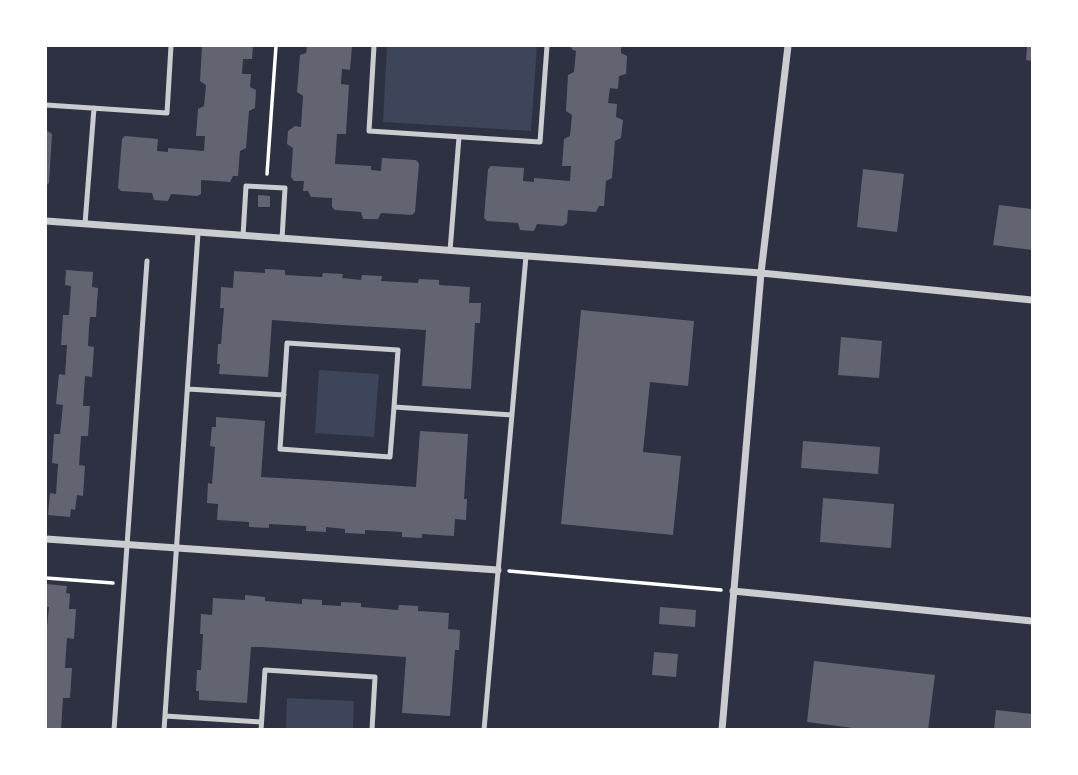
<!DOCTYPE html>
<style>
body{margin:0}
#map{position:relative;width:1078px;height:775px;overflow:hidden;background:#2d3142;font-family:"PT Sans",sans-serif}
canvas{display:block}
.frame{position:absolute;inset:0;border:47px solid #fff;pointer-events:none}
</style>
<div id="map">
<canvas width="1078" height="775"></canvas>
<div class="frame"></div>
</div>
<script>
const ctx = document.querySelector('canvas').getContext('2d');
ctx.lineJoin = 'round';
function paint(path, color) { ctx.fillStyle = color; ctx.fill(path, 'evenodd'); }
function strokePath(path, color, width, dash) { ctx.strokeStyle = color; ctx.lineWidth = width; ctx.lineCap = dash ? 'butt' : 'round'; ctx.setLineDash(dash || []); ctx.stroke(path); }
paint(new Path2D(`
 M387,46H537L531,131L383,122Z
 M319,370L379,374L374,437L315,433Z
 M287,698L354,701L353,729H286Z`), '#3c4559');
paint(new Path2D(`
 M202,46H253L252,59H243L242,74H251L250,87L256,90L255,108L249,111L246,148L240,151L238,176H233L230,182L201,180V194L197,196L171,194L168,201L154,200L152,193L121,191L118,188L122,139L125,136L158,139L157,151L168,152V148L204,151L205,136H196L198,109L204,106L206,85L200,81Z
 M307,46H352L350,70L342,69L341,84L349,85L346,134H337L335,164L371,166V170L381,171L382,158L416,160L419,164L415,212L412,215L381,213L378,219H363L361,212L335,210L332,207V198L311,197L308,191H303L304,181H294L291,177L293,148L287,144L288,131L295,126L301,127L303,96L297,92L300,55L306,53Z
 M570,46H621V53L627,56L626,74L619,76L618,89L610,88L608,103L617,104L616,117L623,120L621,138L615,141L612,178L606,181L604,206H599L596,212L568,210L567,223L563,226L537,224L534,231L520,230L518,223L487,221L484,218L488,169L491,166L524,168L523,181L534,182V178L570,181L571,166H562L564,139L570,136L572,115L566,111L568,75L574,72L576,51L573,50Z
 M1027,46H1032V61L1026,60Z
 M46,130L52,134L49,183L46,186Z
 M863,169L904,174L897,232L857,227Z
 M258,195L270,196V207H258Z
 M999,205L1032,209V250L993,245Z
 M265,269L285,270V275L322,277L323,273L343,274L342,278L361,280L362,275L382,276L381,281L418,283L419,279L439,280V285L470,287L469,303H481L480,323H475L471,389L422,386L426,330L326,324L272,320L268,377L219,374L220,364H217L218,344H221L224,308H220L221,287L233,288L234,271L265,273Z
 M66,270L93,272L92,287L98,288L96,317H90L89,327L88,346L94,347L92,377L85,376L83,406H90L88,436H81L79,465L85,466L83,496L77,495L75,510L71,509L70,517L48,515L50,493L56,494L58,464L52,463L54,434H60L63,405L56,404L59,374L65,375L67,345H61L63,315H69L71,286L65,285Z
 M581,310L694,321L688,386L650,382L643,452L681,456L673,535L561,524Z
 M841,337L882,341L879,378L838,375Z
 M216,417L265,421L261,477L314,480L416,487L420,431L468,434L464,499H467L466,520L455,519L454,536L422,534V538L402,537V532L365,530V534L345,533V529L326,527V532L306,531V526L269,524V528L249,527V522L217,520L218,504L207,503L208,483L212,484L215,447L210,446L212,427H216Z
 M803,441L880,447L878,474L801,468Z
 M823,498L894,504L891,548L820,542Z
 M46,584L67,586L66,593L70,594L69,609H76L74,639L67,638L65,668H72L70,698H63L61,730H46V637L49,607H46Z
 M245,595L265,597V601L302,604V599L322,600V605L341,606V602L361,603V607L398,610L399,605L418,606V611L449,613L448,629L460,630L459,650H455L450,716L402,713L406,657L262,647H251L247,703L199,700V691H196L197,670H201L203,634H200L201,614L212,615L213,598L245,600Z
 M660,607L696,610L695,627L659,624Z
 M654,652L678,654L676,677L652,675Z
 M814,661L935,675L928,730H868L807,722Z
 M996,710L1032,714V730H994Z`), '#626471');
strokePath(new Path2D(`
 M267,174L276,46
 M509,571L721,590
 M46,578L113,583`), '#fff', 3.5);
strokePath(new Path2D(`
 M374,46L369,131L540,142L547,46
 M46,105L167,113L171,46
 M85,224L94,108
 M243,236L246,186L285,188L282,239
 M450,251L459,137
 M188,389L284,395
 M394,407L390,457L280,449L287,343L398,350L394,407L512,415
 M165,716L261,722
 M114,730L147,261
 M164,730L198,233
 M261,730L265,670L375,677L372,730
 M484,730L526,256`), '#caccd0', 5);
strokePath(new Path2D(`
 M46,221L761,273L1032,300
 M46,539L498,570
 M733,591L1032,621
 M722,730L761,273L788,46`), '#caccd0', 7);
</script>
